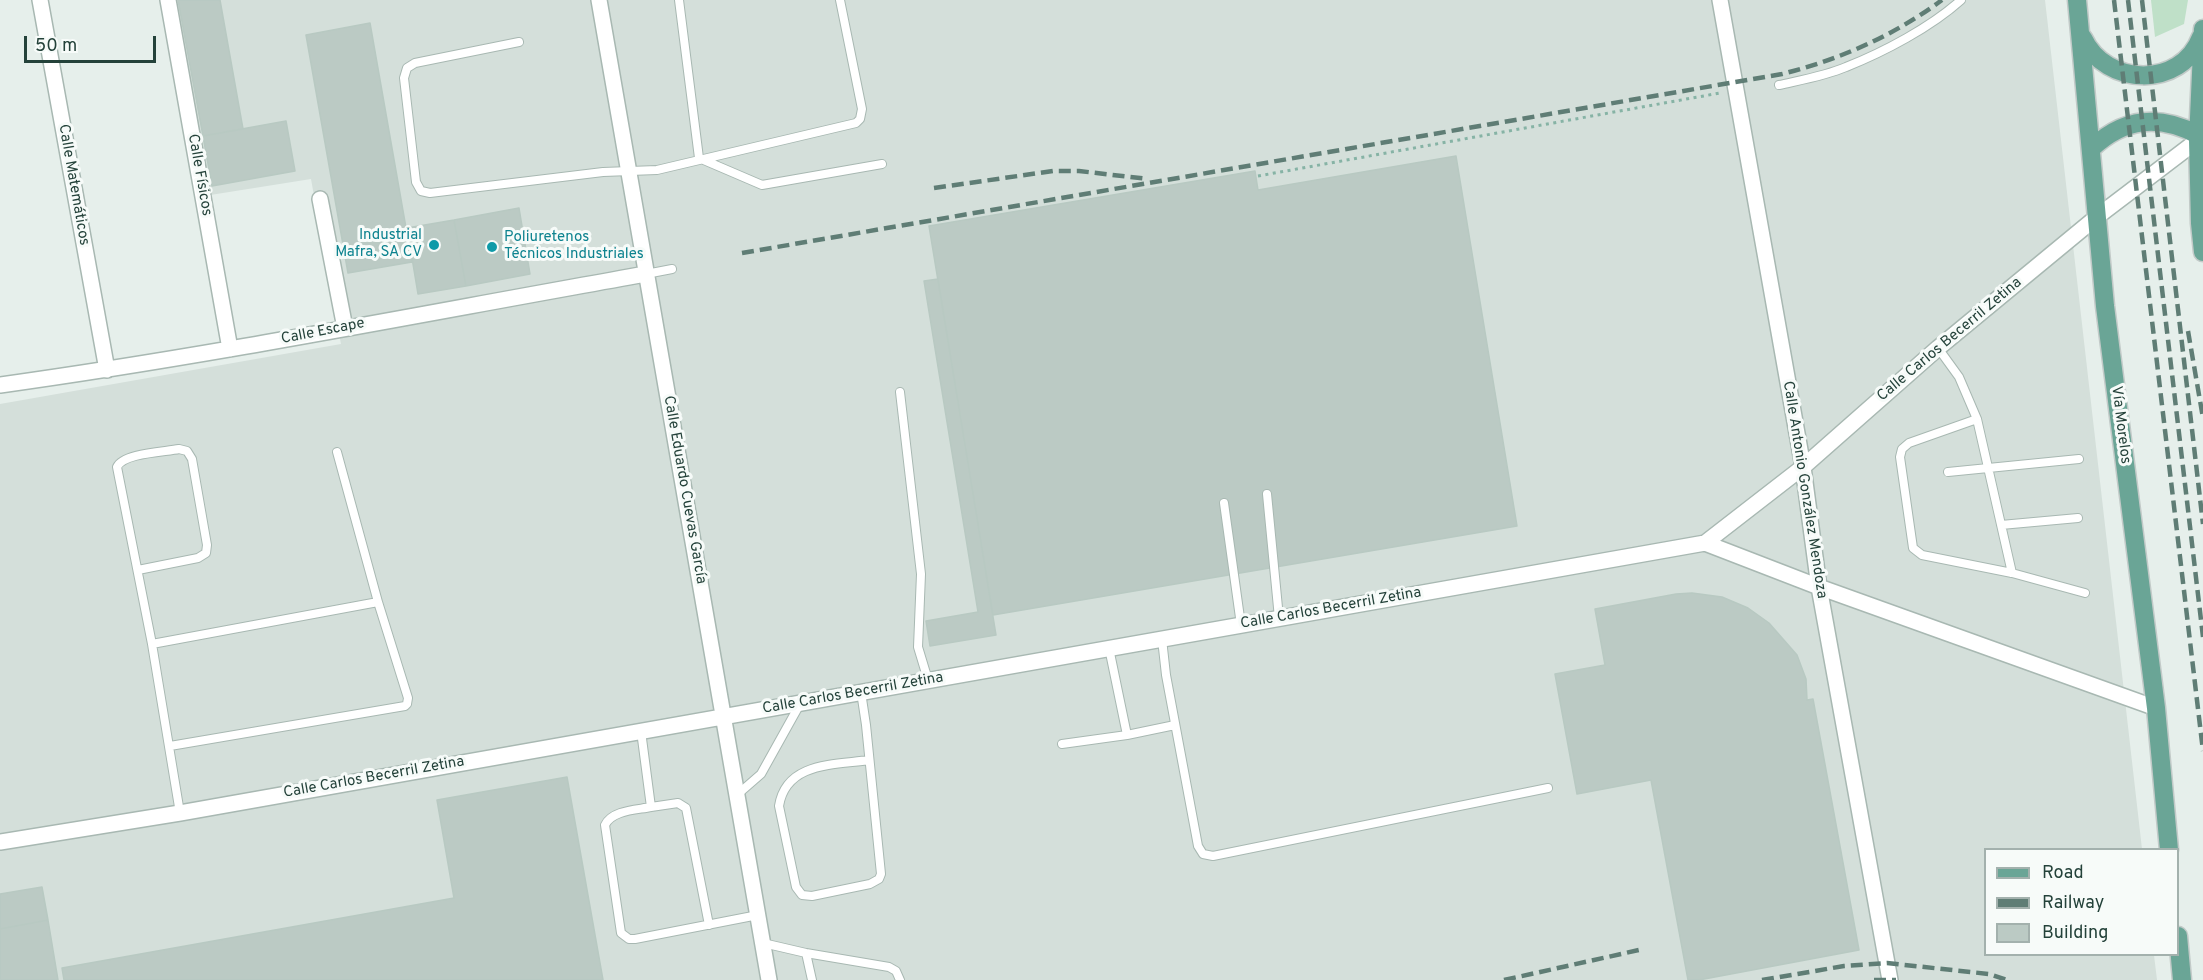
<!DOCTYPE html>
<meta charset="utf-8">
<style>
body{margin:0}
#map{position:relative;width:2203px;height:980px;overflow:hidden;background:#e6efeb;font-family:Overpass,sans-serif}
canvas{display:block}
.legend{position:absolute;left:1984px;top:848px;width:195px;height:108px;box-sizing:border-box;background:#f7fbf9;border:2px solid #a3b1ad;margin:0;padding:8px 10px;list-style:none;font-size:18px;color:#24423a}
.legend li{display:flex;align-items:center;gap:12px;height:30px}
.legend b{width:30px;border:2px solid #a3b1ad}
.scale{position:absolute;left:24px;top:36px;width:132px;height:27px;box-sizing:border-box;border:3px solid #24423a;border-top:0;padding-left:8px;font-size:18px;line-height:21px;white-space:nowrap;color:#24423a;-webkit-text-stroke:4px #f7fbf9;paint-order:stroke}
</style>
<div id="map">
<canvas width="2203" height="980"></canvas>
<ul class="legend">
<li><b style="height:8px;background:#6aa596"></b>Road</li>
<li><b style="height:8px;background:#5f7d75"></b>Railway</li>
<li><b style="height:16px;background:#bbcac4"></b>Building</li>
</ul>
<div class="scale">50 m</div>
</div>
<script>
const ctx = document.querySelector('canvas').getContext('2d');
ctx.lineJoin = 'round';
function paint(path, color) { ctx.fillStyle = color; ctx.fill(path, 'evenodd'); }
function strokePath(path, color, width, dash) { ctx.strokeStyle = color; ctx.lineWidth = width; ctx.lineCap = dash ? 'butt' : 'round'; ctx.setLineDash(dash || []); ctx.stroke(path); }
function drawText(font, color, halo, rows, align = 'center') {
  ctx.font = font + ' Overpass,sans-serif'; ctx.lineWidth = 6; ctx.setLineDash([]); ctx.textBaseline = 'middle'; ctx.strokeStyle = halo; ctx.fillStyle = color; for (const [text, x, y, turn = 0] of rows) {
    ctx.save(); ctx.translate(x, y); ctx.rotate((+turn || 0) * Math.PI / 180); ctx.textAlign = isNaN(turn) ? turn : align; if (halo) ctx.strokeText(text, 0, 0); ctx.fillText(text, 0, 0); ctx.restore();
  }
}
paint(new Path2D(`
 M174,0H2045L2142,849L1986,850V954L2154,955L2157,980H0V404L341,344L311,179L204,196Z`), '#d4dfda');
paint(new Path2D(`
 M2151,0H2188L2184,24L2155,37Z`), '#bfe0c8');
const building = new Path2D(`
 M178,0H220L243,129L203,136Z
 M370,23L412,262L348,273L306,35Z
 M286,121L295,171L212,186L203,136Z
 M1456,156L1517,526L993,615L929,226L1255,171L1258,190Z
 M519,208L530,274L466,286L454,220Z
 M454,220L466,286L418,294L407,228Z
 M938,279L996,635L930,646L926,621L978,612L924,281Z
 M1692,593L1722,597L1748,608L1769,623L1797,655L1806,679L1807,700L1813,699L1859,950L1699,980H1688L1651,780L1577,794L1555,674L1605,665L1595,609L1676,594Z
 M567,777L603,980H64L62,968L454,898L437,800Z
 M42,887L48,920L0,929V894Z
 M48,920L58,980H0V929Z`);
paint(building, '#bbcac4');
strokePath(building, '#b8c9c2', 1.5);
const lane = new Path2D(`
 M679,0L699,158L762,185L882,164
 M519,42L415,63L407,68L404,78L416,182L421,191L430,193L603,172L657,170L856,123L860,119L862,109L840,0
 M1779,85C1801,80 1825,76 1846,67C1884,52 1931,27 1961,0
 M646,274L672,269
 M1938,348L1959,377L1977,419L2012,573
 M900,392L921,574L918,647L928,680
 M1977,419L1909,443L1902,449L1900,457L1913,548L1922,555L2012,573L2085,593
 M337,452L378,602
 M1948,472L2079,459
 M1267,494L1279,618
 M1224,503L1241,625
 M2001,525L2078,518
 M138,570L198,558L206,553L207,545L192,459L187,451L179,449C164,452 123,453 117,467L152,644
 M1162,639L1166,675L1198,846L1203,854L1213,856L1548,788
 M1109,648L1127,735
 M861,692L866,725L881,874L879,879L870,884L812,896L802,895L796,887L779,806C786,762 834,765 869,760
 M641,731L651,807C637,810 612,810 605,825L621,933L629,939H635L758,915
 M1062,744L1127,735L1175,725
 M170,746L405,706L407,704L408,698L378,602L152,644L180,813
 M738,794L761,774L800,704
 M651,807L678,803L686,808L709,925
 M763,943L806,953L889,967L896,971L900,980
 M806,953L812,980`);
const street = new Path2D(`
 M40,0L107,370
 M168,0L230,349
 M599,0L769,980
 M1720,0L1803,467L1819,587L1890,980
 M320,199L345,328
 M0,385C216,355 431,312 646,274
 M1705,543L1819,587L2156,708
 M0,842L180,813L1705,543L1803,467L1938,348L2098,216L2198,140`);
const primary = new Path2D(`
 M2077,0L2105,306L2156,708L2169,850
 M2203,29L2198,140L2200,223L2203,252
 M2083,38C2106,87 2181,89 2201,37
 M2092,148C2124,118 2159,114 2198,135
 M2178,936L2182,980`);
strokePath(lane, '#a8b8b2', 10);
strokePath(street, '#a8b8b2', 18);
strokePath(primary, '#c2cac8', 21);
strokePath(new Path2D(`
 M1258,176L1720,93`), '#86b3a5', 3, [3, 4.5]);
strokePath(lane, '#fff', 8);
strokePath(street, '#fff', 15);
strokePath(primary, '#6aa596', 18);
strokePath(new Path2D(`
 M2114,0L2203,751
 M2128,0L2203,637
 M2142,0L2203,524
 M934,188L1053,171H1079L1148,179
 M742,253L1782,74C1841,59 1893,36 1942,0
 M2188,331L2203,418
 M1504,980L1639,950
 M1762,980L1844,966L1887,963L1989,974L2007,980
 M1874,980H1896`), '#5f7d75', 4.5, [12, 6]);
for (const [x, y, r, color] of [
 [434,245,6,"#0f9aa8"],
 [492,247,6,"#0f9aa8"]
]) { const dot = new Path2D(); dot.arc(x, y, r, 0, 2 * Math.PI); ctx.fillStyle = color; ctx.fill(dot); strokePath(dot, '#f7fbf9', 2); }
drawText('15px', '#24423a', '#f7fbf9', [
 ["Calle Físicos",199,175,80],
 ["Calle Matemáticos",73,185,80],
 ["Calle Escape",323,332,-11],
 ["Calle Carlos Becerril Zetina",1950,340,-40],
 ["Vía Morelos",2120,425,83],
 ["Calle Eduardo Cuevas García",684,490,80],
 ["Calle Antonio González Mendoza",1804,490,81],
 ["Calle Carlos Becerril Zetina",1331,609,-10],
 ["Calle Carlos Becerril Zetina",853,694,-10],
 ["Calle Carlos Becerril Zetina",374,778,-10]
]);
drawText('15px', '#0d838f', '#f7fbf9', [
 ["Industrial",422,236],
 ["Mafra, SA CV",422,253],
 ["Poliuretenos",504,238,"left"],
 ["Técnicos Industriales",504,255,"left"]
], 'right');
</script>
